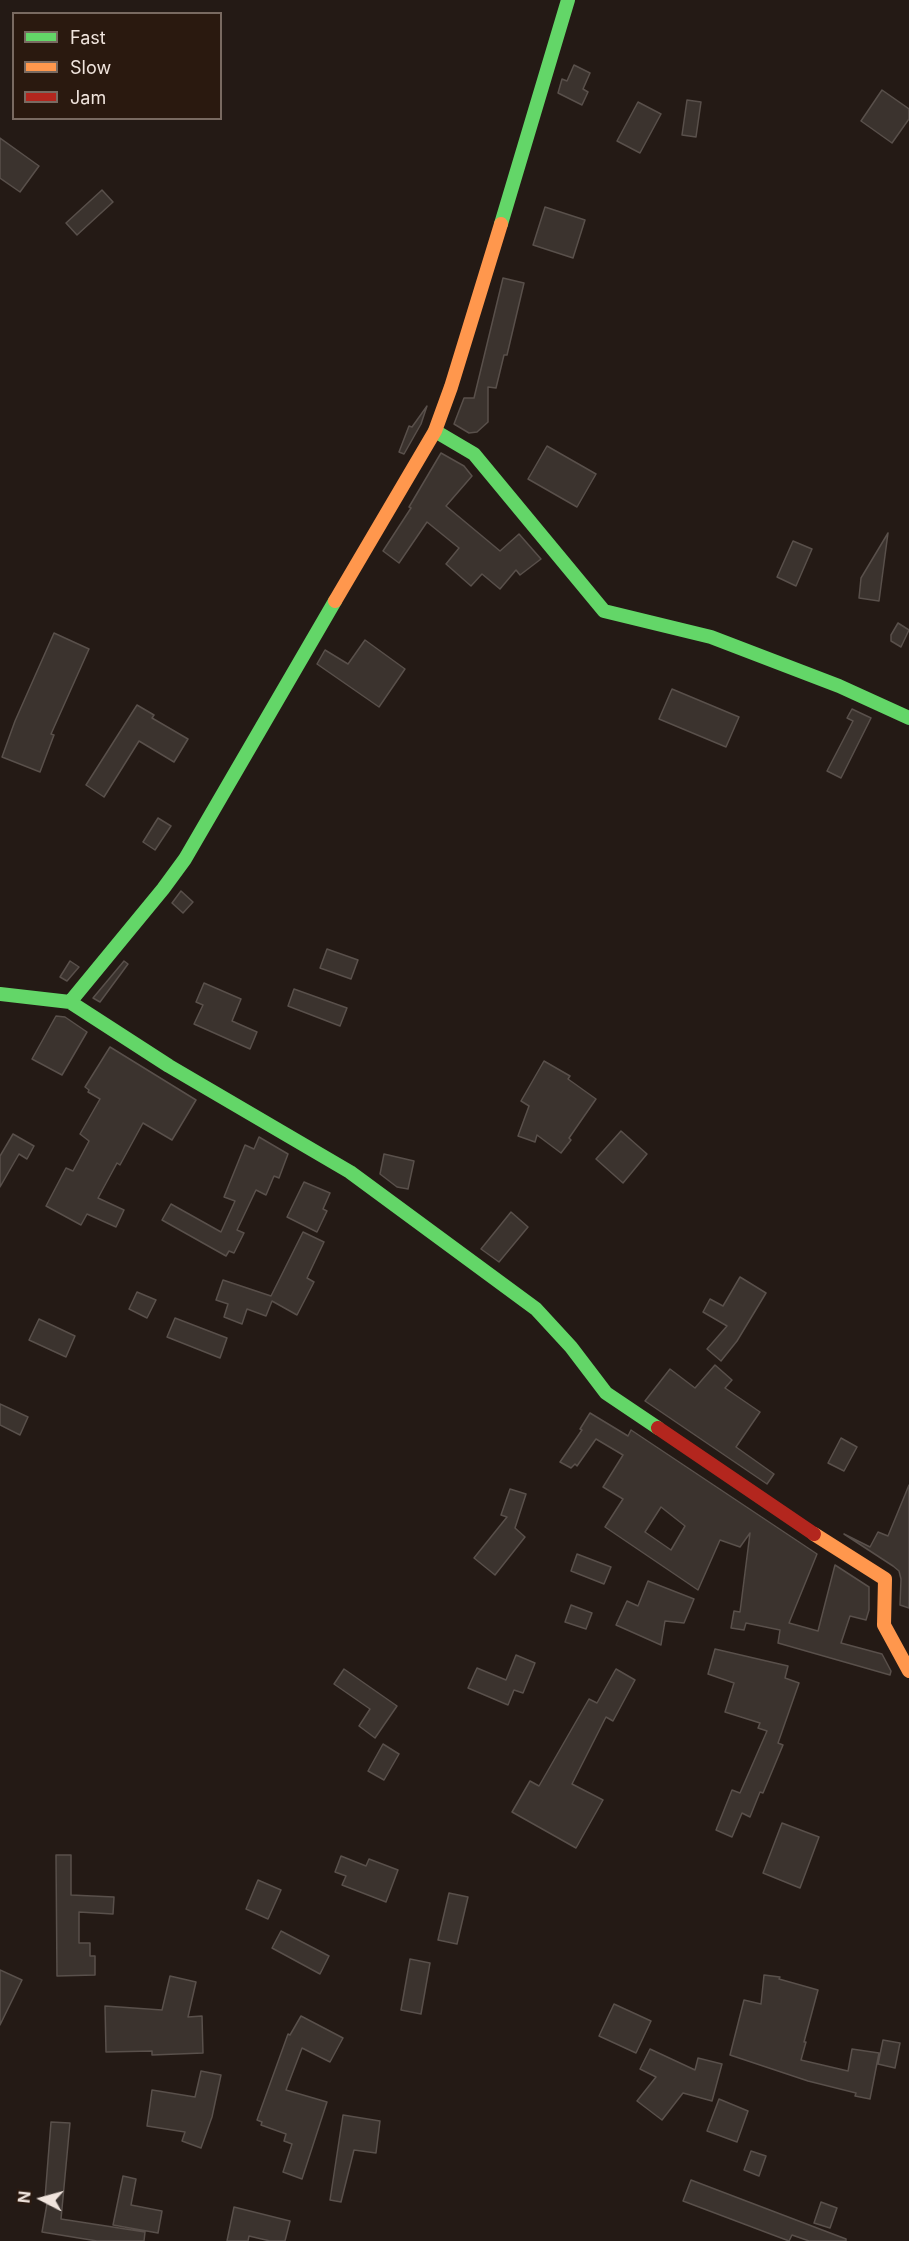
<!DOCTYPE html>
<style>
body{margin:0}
#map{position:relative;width:909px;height:2241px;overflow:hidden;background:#241a15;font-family:Inter,sans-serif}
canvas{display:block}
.legend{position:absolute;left:12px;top:12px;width:210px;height:108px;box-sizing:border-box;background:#2a190f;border:2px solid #796a61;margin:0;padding:8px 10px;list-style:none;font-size:18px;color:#f0e4dd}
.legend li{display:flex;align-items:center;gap:12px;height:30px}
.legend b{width:30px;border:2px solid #796a61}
.north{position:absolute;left:12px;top:2169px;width:60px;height:60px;-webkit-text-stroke:4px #2a190f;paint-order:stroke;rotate:276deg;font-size:16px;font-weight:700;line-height:24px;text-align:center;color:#f0e4dd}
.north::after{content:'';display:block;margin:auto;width:21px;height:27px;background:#f0e4dd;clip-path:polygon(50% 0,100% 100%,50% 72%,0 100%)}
</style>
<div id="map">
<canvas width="909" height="2241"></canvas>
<ul class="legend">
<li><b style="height:8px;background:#63d668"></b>Fast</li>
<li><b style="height:8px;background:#ff974d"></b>Slow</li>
<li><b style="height:8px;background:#b3261e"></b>Jam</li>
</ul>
<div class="north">N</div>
</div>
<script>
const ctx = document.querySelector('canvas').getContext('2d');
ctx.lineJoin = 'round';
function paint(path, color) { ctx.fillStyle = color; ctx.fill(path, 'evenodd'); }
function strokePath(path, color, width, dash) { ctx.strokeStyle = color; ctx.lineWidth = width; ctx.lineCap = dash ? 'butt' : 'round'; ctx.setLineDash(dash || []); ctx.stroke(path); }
const building = new Path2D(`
 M574,65L590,73L583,89L588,92L582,105L558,93L562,79L567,81Z
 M882,90L909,109V119L892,143L861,121Z
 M687,100L701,102L696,137L682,135Z
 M638,102L661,114L640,153L617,141Z
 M0,138L39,166L20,192L0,178Z
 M102,190L113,202L77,235L66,223Z
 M545,207L585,220L573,258L533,245Z
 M503,278L524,283L507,355H504L496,388L488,387V422L477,432L469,433L454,424L464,398H474Z
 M427,406L421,424L404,454L399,452L409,426L412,427Z
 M547,446L596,474L577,507L528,479Z
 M441,453L464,466L472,476L446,506L500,551L519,534L541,559L520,575L516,570L500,589L482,574L471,586L446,564L459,548L427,522L399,563L383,551L411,508L409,507Z
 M888,533L879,601L859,598L861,578Z
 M793,541L812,549L796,586L777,577Z
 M898,623L909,630L901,647L891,641V635Z
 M54,633L89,649L51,734L54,735L40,772L2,757L15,721Z
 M365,640L405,669L379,707L317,664L325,650L348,664Z
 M672,689L739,717L726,747L659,719Z
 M137,705L154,715L152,718L188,739L174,762L139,741L104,797L86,785Z
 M852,709L871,718L841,778L827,771L853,721L847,718Z
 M158,818L171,826L155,850L143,842Z
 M181,891L193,902L183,913L172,903Z
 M327,949L358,960L351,979L320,968Z
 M70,961L79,967L67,981L60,977Z
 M124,961L128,964L100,1002L93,998Z
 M204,983L241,999L232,1021L257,1032L250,1049L194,1024L203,1005L196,1002Z
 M294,989L347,1008L340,1026L288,1006Z
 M56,1016L65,1017L87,1032L62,1075L32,1059Z
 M110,1047L196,1100L172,1140L143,1123L120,1165L117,1163L98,1198L124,1210L116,1227L87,1214L81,1225L46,1206L66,1168L73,1171L89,1141L80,1134L100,1099L88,1092L89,1090L85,1087Z
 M544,1061L570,1076L568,1079L596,1099L569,1138L571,1140L561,1153L537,1135L535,1142L518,1136L529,1106L521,1101Z
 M621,1131L647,1154L623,1183L596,1159Z
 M13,1134L34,1146L27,1159L19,1154L0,1187V1156Z
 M259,1137L288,1154L279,1178L274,1176L266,1195L256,1190L237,1230L244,1233L234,1253L229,1251L226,1256L162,1220L171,1204L221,1232L235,1201L224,1197L245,1145L254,1149Z
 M384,1154L414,1161L408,1189L397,1187L380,1174Z
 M304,1182L330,1193L323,1209L327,1211L317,1232L287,1217Z
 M511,1212L528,1227L499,1262L481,1249Z
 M303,1232L324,1242L307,1278L314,1282L297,1315L272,1301L266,1316L247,1309L242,1324L224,1317L228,1304L216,1300L223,1280L271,1296Z
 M740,1277L766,1293L737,1341L721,1361L707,1349L727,1326L703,1312L710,1299L723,1306Z
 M137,1292L156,1300L147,1318L129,1309Z
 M175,1318L227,1338L220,1358L167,1337Z
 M39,1319L75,1336L66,1357L29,1340Z
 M715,1365L732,1380L725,1388L760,1412L736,1447L774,1474L767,1484L645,1401L670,1369L695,1388Z
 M0,1404L28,1417L20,1435L0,1425Z
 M590,1413L628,1436L631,1430L817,1554L789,1623L818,1631L835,1565L869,1587V1610L866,1620L850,1616L841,1643L882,1654L891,1671L890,1675L778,1643L780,1630L746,1623L744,1630L731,1628L734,1611L740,1612L750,1533L740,1547L720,1540L698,1590L605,1527L623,1499L603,1487L623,1455L596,1439L577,1466L575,1464L571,1468L560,1462L582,1430L580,1429ZM661,1507L685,1526L671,1550L645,1532Z
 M841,1438L857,1447L844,1471L828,1463Z
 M909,1485V1608L900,1605L901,1579L899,1571L893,1566L844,1534L870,1547L878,1532L888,1536Z
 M510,1489L526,1494L515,1528L525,1537L495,1575L474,1558L507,1517L501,1515Z
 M577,1554L611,1567L604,1584L571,1571Z
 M648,1581L694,1599L684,1623L665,1621L661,1645L616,1625L627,1601L638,1606Z
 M571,1605L592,1613L586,1629L565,1622Z
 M715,1649L788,1666L785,1678L799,1683L778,1743L783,1745L763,1793L760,1792L750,1817L742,1813L732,1837L716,1830L732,1790L740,1793L767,1731L758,1728L760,1723L725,1712L734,1683L708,1674Z
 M516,1655L535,1663L523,1693L514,1690L508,1705L468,1688L477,1668L506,1680Z
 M344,1669L397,1706L375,1738L359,1726L370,1709L334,1684Z
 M616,1669L635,1680L613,1721L606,1717L572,1784L603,1800L576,1848L512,1812L530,1781L539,1786L589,1699L597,1703Z
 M383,1744L399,1754L384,1780L368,1771Z
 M782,1823L819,1837L800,1888L763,1873Z
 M56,1855H71V1895L114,1897L113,1914L79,1912V1943H90V1956H95V1975L57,1976Z
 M341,1856L366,1866L369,1859L398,1870L386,1902L342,1885L346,1876L335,1872Z
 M258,1880L281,1890L268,1919L246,1909Z
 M449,1893L468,1897L457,1944L438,1940Z
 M281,1931L329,1956L320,1974L272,1948Z
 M410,1959L430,1963L421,2014L401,2010Z
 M0,1970L22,1980L0,2025Z
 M764,1975L780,1977L779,1979L818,1990L804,2042H806L801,2060L848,2071L852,2049L879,2053L870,2099L855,2096L856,2093L808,2081L730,2055L744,2000L761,2004Z
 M170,1976L196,1982L188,2017L202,2016L203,2053L152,2055V2051L106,2052L105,2006L162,2010Z
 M614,2004L651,2021L636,2053L599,2036Z
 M301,2016L343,2038L330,2062L302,2048L286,2090L327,2102L302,2179L283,2172L292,2144L284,2141L286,2134L261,2125L262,2122L257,2120L288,2034L290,2035Z
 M883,2040L900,2043L895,2068L878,2064Z
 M650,2049L695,2070L698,2058L722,2064L712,2101L683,2093L662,2120L637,2101L656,2077L640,2069Z
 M201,2071L221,2075L212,2117L201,2148L182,2141L185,2132L147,2126L152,2090L195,2097Z
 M719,2099L748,2111L737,2142L707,2131Z
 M343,2115L380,2121L376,2153L354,2150L341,2202L330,2200Z
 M51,2122L70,2123L61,2219L145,2232L144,2241H97L42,2232L48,2198H45Z
 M751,2151L766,2156L759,2176L744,2170Z
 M123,2176L136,2179L131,2205L162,2211L158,2233L113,2225Z
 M691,2180L846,2239V2241H809L792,2235L789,2241L683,2201Z
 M821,2202L837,2208L830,2228L814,2223Z
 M234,2207L290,2221L285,2241H270L249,2236L248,2241H227Z`);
paint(building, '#3b332e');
strokePath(building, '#59504b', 1.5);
strokePath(new Path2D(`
 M501,224L568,0
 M435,431L474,454L604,611L711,637L839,686L909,718
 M0,994L70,1002L169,1066L350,1172L536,1309L571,1347L606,1393L658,1428
 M70,1002L163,889L185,859L335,601`), '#63d668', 14);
strokePath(new Path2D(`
 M335,601L435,431L451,387L501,224
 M814,1534L885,1579L884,1625L909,1671`), '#ff974d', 14);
strokePath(new Path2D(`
 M658,1428L814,1534`), '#b3261e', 14);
</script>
